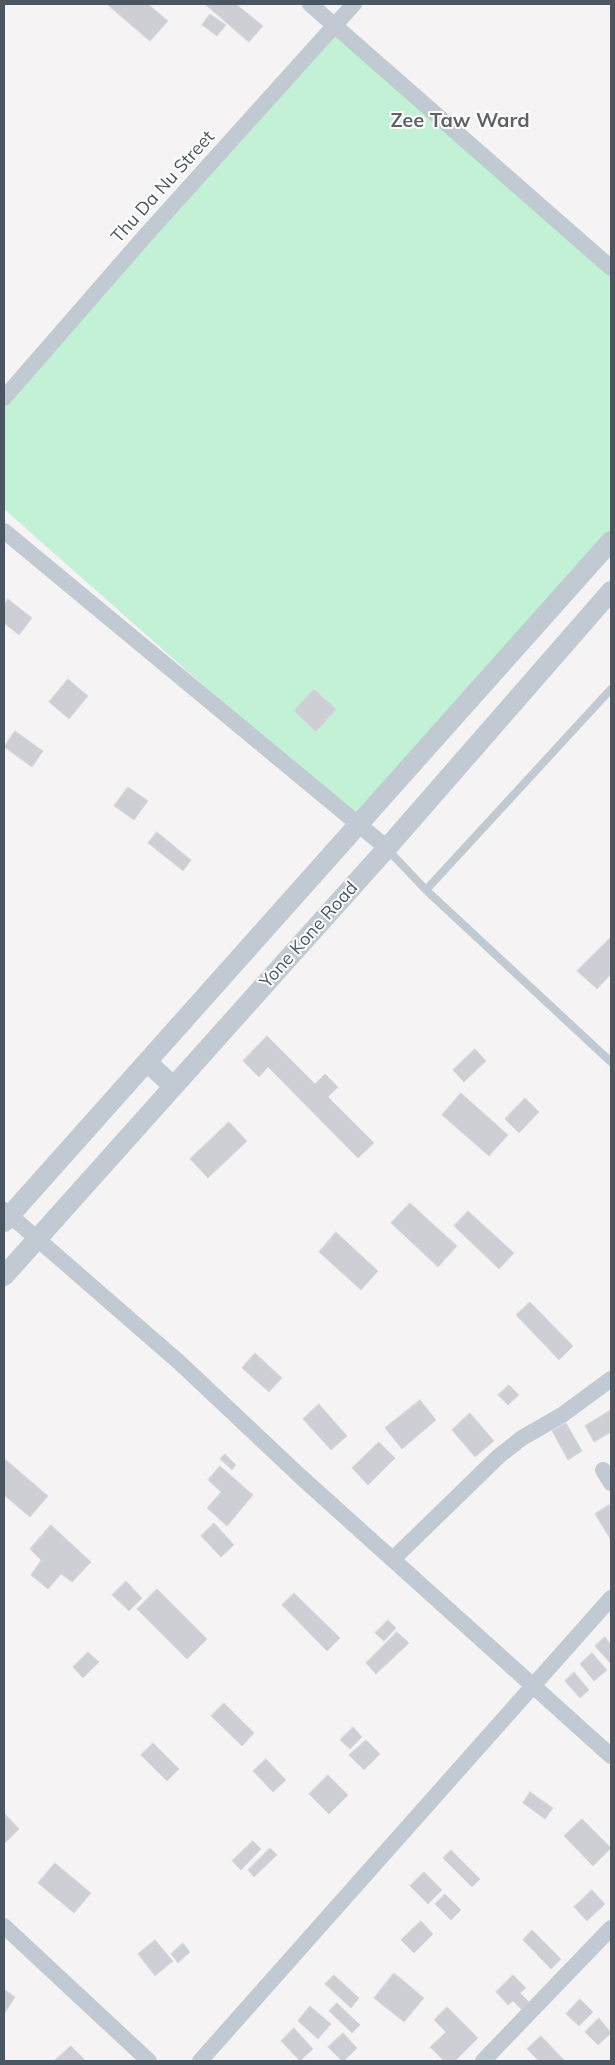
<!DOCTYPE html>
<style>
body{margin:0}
#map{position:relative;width:615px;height:2065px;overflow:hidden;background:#f5f3f3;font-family:Mulish,sans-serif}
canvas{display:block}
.frame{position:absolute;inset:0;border:5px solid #4a5661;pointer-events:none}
</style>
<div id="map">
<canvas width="615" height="2065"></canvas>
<div class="frame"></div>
</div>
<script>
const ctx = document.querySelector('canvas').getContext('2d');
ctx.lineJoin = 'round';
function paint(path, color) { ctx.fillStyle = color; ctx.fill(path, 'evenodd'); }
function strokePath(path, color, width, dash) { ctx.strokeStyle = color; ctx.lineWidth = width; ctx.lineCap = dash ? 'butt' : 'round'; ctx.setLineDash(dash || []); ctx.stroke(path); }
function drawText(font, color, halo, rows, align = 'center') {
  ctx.font = font + ' Mulish,sans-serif'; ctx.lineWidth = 4; ctx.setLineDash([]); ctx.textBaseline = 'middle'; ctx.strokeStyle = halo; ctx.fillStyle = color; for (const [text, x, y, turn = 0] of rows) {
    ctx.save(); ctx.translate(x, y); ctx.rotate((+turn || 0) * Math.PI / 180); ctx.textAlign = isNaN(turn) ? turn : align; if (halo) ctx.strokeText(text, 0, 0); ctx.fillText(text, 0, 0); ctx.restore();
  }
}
paint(new Path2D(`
 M333,26L611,268V541L360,824L4,509V394Z`), '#c3f1d5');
const building = new Path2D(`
 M107,4H148L168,21L150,41Z
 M205,4H236L263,26L249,42Z
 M210,14L226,25L217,36L202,25Z
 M8,599L32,618L19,635L4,623V605Z
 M68,679L88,696L69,719L49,702Z
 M314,689L336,709L316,732L294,711Z
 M15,731L43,751L32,767L4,747Z
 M128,787L148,801L134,820L114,806Z
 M157,832L191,860L183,871L148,843Z
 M611,937V974L597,989L577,971Z
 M267,1036L315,1084L325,1074L338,1087L328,1097L374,1143L358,1158L268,1067L259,1077L243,1061Z
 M475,1049L486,1061L464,1082L453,1070Z
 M461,1093L508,1135L489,1156L442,1115Z
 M525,1098L539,1112L519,1133L505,1119Z
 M229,1122L247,1141L208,1178L190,1159Z
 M410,1203L457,1246L438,1267L391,1223Z
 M468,1211L514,1253L499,1269L454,1226Z
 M336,1232L378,1271L361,1290L319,1252Z
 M530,1302L573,1346L559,1360L516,1315Z
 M255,1353L282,1378L269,1392L242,1368Z
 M509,1385L519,1395L508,1405L498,1395Z
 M420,1400L436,1420L402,1449L385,1428Z
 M319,1404L347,1436L331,1450L303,1419Z
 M611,1410V1432L594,1442L585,1426Z
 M470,1413L494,1441L475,1457L452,1430Z
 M566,1423L582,1451L568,1460L552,1431Z
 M379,1442L395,1458L368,1485L352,1468Z
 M225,1454L236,1465L232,1470L220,1459Z
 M6,1460L48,1496L30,1517L4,1495V1463Z
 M220,1466L253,1495L227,1526L207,1508L221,1492L208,1480Z
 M609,1505L611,1510V1540L595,1514Z
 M214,1523L234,1545L221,1557L201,1536Z
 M51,1525L91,1562L72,1582L61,1574L48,1589L31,1575L41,1560L30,1549Z
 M126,1581L142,1598L129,1611L112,1595Z
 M157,1589L207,1639L187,1659L137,1609Z
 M294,1593L340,1638L327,1651L282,1605Z
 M388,1620L396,1628L384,1641L375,1633Z
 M397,1632L409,1643L376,1674L366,1663Z
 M605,1637L611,1645V1664L595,1646Z
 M88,1652L99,1662L83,1678L73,1667Z
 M592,1653L607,1670L594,1681L580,1664Z
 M574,1672L589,1690L580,1698L565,1681Z
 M224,1703L254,1733L242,1746L211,1716Z
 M353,1727L362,1737L350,1749L340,1740Z
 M366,1740L380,1754L364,1770L349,1755Z
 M153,1743L179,1769L167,1781L141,1755Z
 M266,1759L286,1780L273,1792L253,1771Z
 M328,1775L348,1795L329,1814L309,1794Z
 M530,1792L553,1808L545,1819L523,1803Z
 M4,1813L19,1829L4,1844Z
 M582,1819L611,1848L593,1866L564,1836Z
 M253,1841L261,1849L241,1870L232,1861Z
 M270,1848L277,1855L254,1877L248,1870Z
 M451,1850L480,1879L472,1887L443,1858Z
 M55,1863L91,1893L74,1913L38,1883Z
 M424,1872L442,1890L428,1904L410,1886Z
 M592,1890L605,1904L587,1921L574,1907Z
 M445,1894L461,1910L451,1920L435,1904Z
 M421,1921L433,1934L414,1953L401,1940Z
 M532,1930L561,1959L551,1969L523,1940Z
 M155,1940L173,1961L155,1976L138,1954Z
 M183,1943L190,1952L178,1963L171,1954Z
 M394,1973L424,1998L404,2022L374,1998Z
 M334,1975L359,1998L351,2008L325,1984Z
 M513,1975L526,1988L520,1993L529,2002L522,2010L513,2001L508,2005L496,1992Z
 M4,1989L15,1997L4,2014Z
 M580,1999L593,2012L579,2026L566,2014Z
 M337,2003L360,2025L352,2033L329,2011Z
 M310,2006L331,2024L318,2039L298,2021Z
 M447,2007L478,2038L455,2061H444L430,2047L446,2032L434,2020Z
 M599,2018L611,2033L598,2045L585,2032Z
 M294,2028L313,2049L300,2061L281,2041Z
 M343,2033L357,2048L344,2061H342L328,2047Z
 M541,2036L565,2061H539L527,2049Z
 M71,2046L86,2061H54Z`);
paint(building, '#cdcfd5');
strokePath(building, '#d7d9de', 1);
strokePath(new Path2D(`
 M388,850L426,890L611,1062
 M426,890L611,689`), '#c1cad2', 8);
strokePath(new Path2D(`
 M310,4L611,268
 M4,398L145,236L354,4
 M4,531L387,848
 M4,1210L180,1363L301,1477L611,1756
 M603,1470L611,1483
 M393,1559L499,1456L522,1438L562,1415L611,1379
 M4,1926L149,2061
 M200,2061L611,1598
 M483,2061L611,1928`), '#c1cad2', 16);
strokePath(new Path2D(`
 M147,1062L173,1086
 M4,1222L611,541
 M4,1276L387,848L611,591`), '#c1cad2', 20);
drawText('18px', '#4a5661', '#fff', [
 ["Thu Da Nu Street",163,187,-48],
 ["Yone Kone Road",309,935,-48]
]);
drawText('bold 20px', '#5f6368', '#fff', [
 ["Zee Taw Ward",460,121]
]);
</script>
